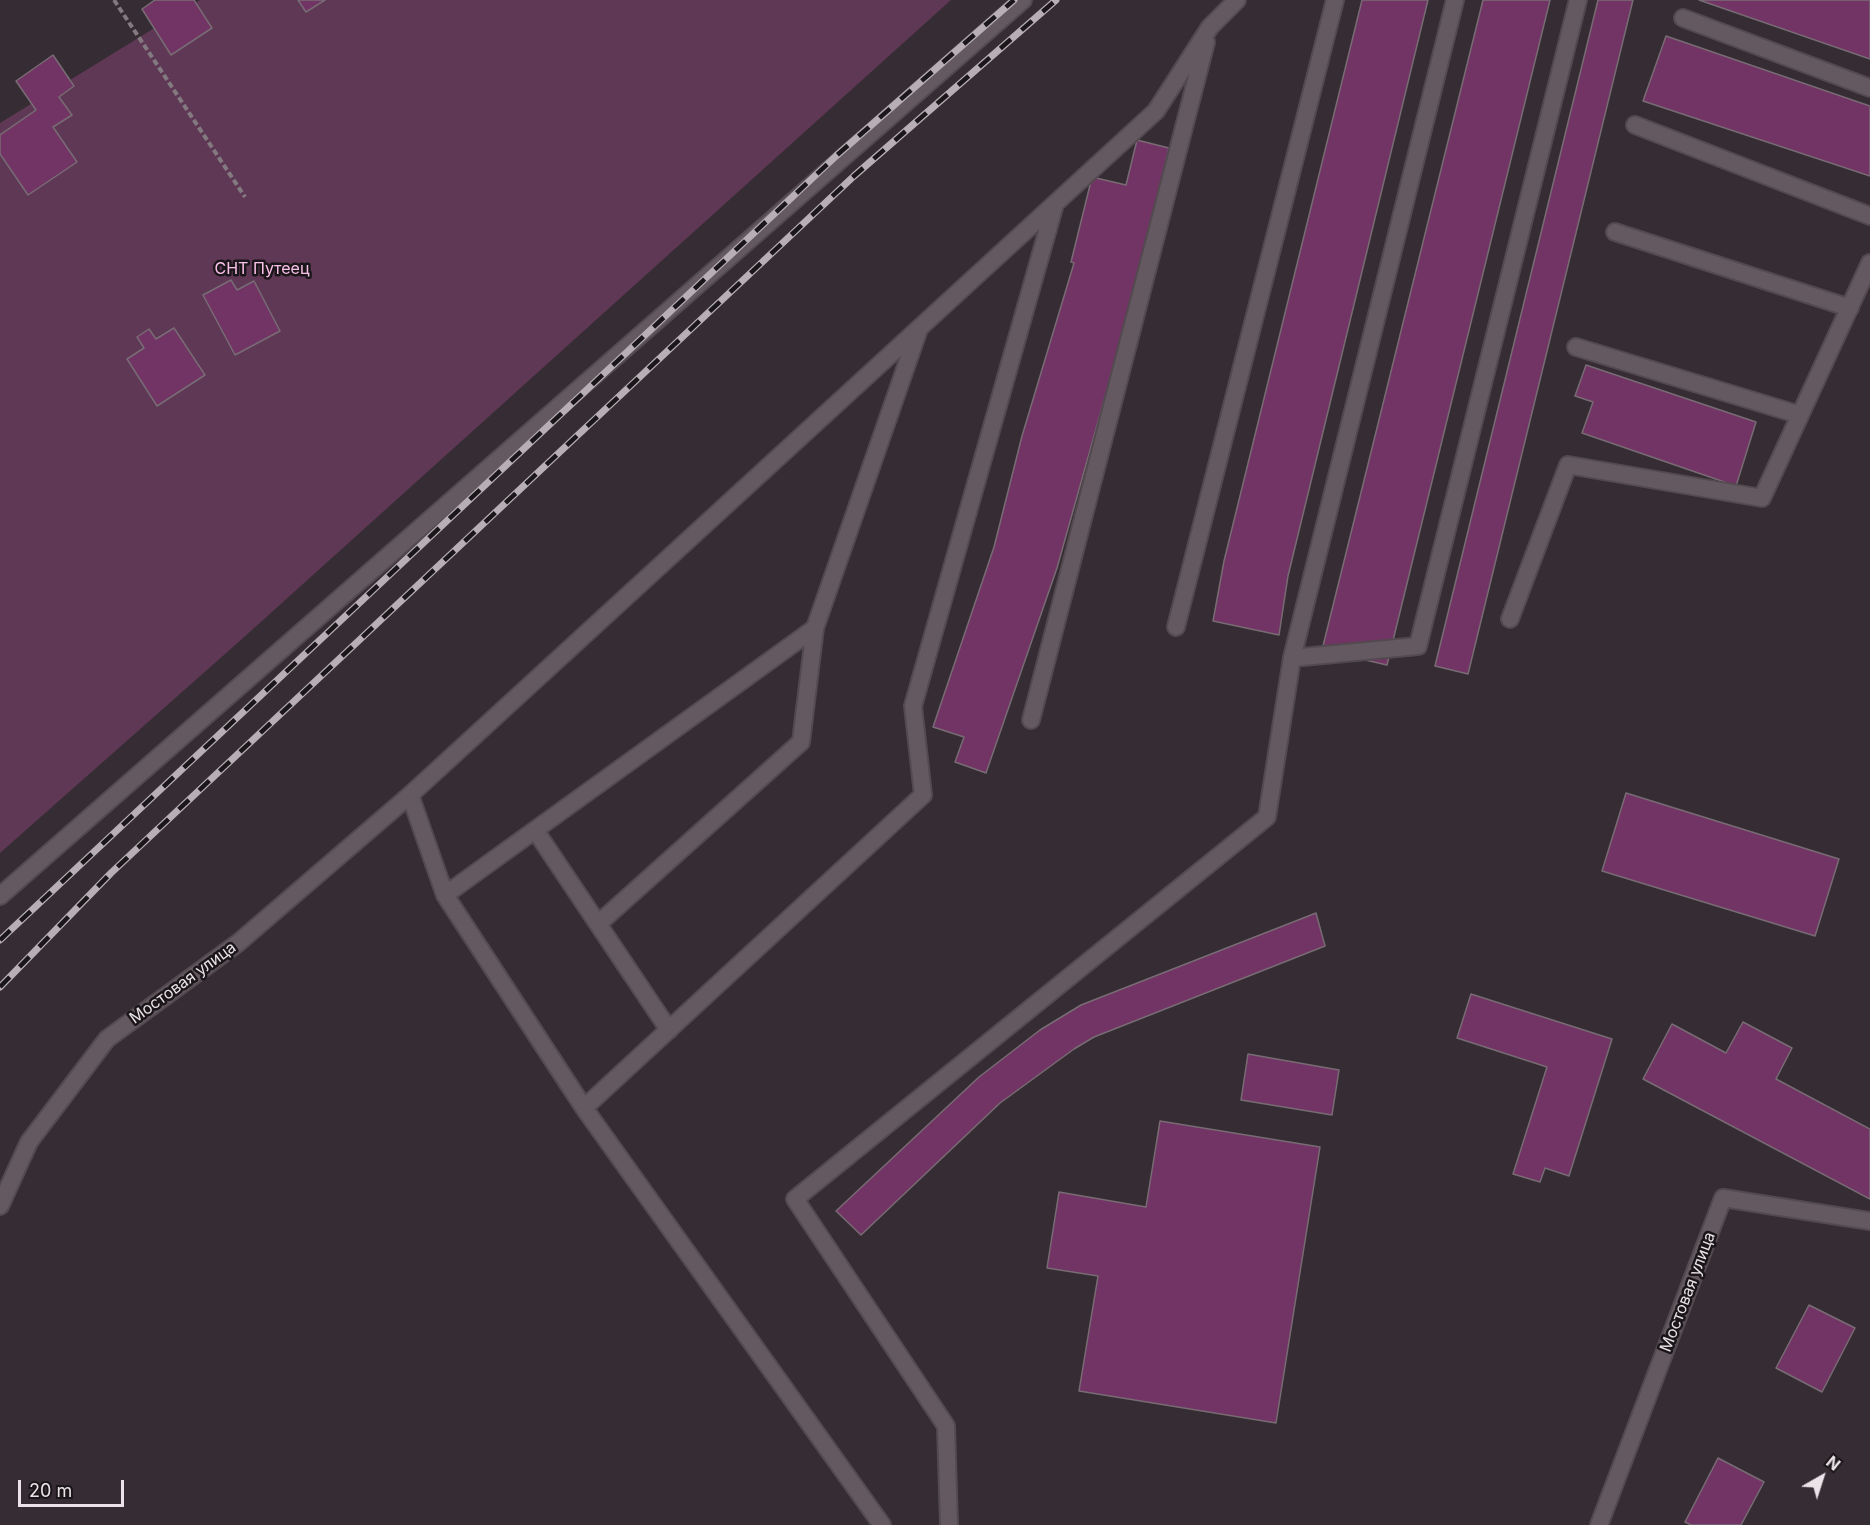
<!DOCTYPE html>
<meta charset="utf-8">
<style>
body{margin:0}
#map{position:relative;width:1870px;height:1525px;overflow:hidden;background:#362c33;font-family:Inter,sans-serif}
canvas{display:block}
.north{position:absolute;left:1792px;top:1447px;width:60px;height:60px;-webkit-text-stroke:4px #1b1619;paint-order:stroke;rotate:39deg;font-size:16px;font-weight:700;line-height:24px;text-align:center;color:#eae3e8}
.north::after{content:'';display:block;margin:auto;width:21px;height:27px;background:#eae3e8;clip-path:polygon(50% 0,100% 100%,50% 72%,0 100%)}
.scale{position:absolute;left:18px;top:1480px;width:106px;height:27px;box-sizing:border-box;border:3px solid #eae3e8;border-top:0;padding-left:8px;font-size:18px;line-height:21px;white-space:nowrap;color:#eae3e8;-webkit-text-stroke:4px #1b1619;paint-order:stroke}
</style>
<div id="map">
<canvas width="1870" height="1525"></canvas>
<div class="north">N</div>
<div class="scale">20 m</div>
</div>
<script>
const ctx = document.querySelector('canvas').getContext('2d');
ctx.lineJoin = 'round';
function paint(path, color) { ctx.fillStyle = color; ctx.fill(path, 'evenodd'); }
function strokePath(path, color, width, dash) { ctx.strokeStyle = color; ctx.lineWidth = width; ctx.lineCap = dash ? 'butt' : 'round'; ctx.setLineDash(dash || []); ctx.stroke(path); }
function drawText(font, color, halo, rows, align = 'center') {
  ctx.font = font + ' Inter,sans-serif'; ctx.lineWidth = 5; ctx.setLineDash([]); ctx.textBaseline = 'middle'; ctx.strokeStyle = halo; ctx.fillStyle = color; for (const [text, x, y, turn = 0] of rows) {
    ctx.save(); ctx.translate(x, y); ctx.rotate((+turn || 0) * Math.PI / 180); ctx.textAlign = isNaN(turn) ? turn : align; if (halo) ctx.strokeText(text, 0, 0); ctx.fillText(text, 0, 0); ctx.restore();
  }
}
paint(new Path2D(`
 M200,0H951L242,639L0,853V123Z`), '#5e3855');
const building = new Path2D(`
 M155,0H194L212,28L171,55L142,9Z
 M298,0H325L306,12Z
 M1362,0H1428L1288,576L1279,635L1213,621L1224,561Z
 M1483,0H1550L1387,665L1322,650Z
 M1598,0H1633L1468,674L1435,666Z
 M1699,0H1870V59Z
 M1666,36L1870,106V176L1643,101Z
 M53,55L74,86L59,97L72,115L53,127L77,162L28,195L0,154V135L36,110L16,81Z
 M1137,140L1169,148L1137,283L1057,568L986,773L955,762L964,737L933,727L994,547L1022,436L1074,263L1071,262L1092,177L1126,185Z
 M231,280L237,290L254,281L280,331L235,355L203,295Z
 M174,328L205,375L157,406L127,359L144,348L137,337L149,329L156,339Z
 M1586,365L1756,422L1736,486L1582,433L1593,402L1575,396Z
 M1626,793L1839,859L1815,936L1602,871Z
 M1316,913L1325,946L1094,1037L1074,1049L1000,1103L861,1235L836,1211L979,1077L1040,1030L1081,1005Z
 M1471,994L1612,1039L1569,1176L1545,1168L1540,1182L1513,1174L1547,1067L1457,1038Z
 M1743,1022L1792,1048L1776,1079L1870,1129V1199L1643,1079L1672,1024L1726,1053Z
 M1248,1054L1339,1070L1332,1115L1241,1100Z
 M1160,1121L1320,1147L1276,1423L1079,1391L1098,1276L1047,1268L1059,1192L1146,1207Z
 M1809,1305L1855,1328L1822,1392L1776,1368Z
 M1718,1458L1764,1482L1741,1525H1691L1685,1522Z`);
paint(building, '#723464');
strokePath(building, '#786c74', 1.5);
const service = new Path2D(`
 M1683,18L1870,88
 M1635,125L1870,216
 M1615,232L1850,308
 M1576,347L1800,415
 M1510,619L1568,465L1762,498L1870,263
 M1176,627L1335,0
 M1292,658L1418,646L1578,0
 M1031,720L1206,42
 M535,830L669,1030
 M445,895L815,628L918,332
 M598,924L801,742L815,628
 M584,1108L923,795L913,706L1055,204
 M882,1525L584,1108L445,895L410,795L1156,111L1210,27L1237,0
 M949,1525L946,1426L795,1199L1267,817L1292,658L1455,0`);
const minor = new Path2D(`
 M0,896L1023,0
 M0,1206L29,1142L107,1039L238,943L410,795
 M1599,1525L1723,1198L1870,1221`);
strokePath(service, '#534a50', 20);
strokePath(minor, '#534a50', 20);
strokePath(new Path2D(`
 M114,0L245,197`), '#837a80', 4, [6, 3]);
strokePath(service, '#655961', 16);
strokePath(minor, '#655961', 16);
const rail = new Path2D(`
 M0,940L836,156L1014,0
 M0,987L111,873L854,176L1056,0`);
strokePath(rail, '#b7afb5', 7);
strokePath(rail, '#1b1619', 4.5, [14]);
drawText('16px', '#f9c0e9', '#1b1619', [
 ["СНТ Путеец",262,269]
]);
drawText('16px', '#eae3e8', '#1b1619', [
 ["Мостовая улица",183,983,-36],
 ["Мостовая улица",1688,1292,-69]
]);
</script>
